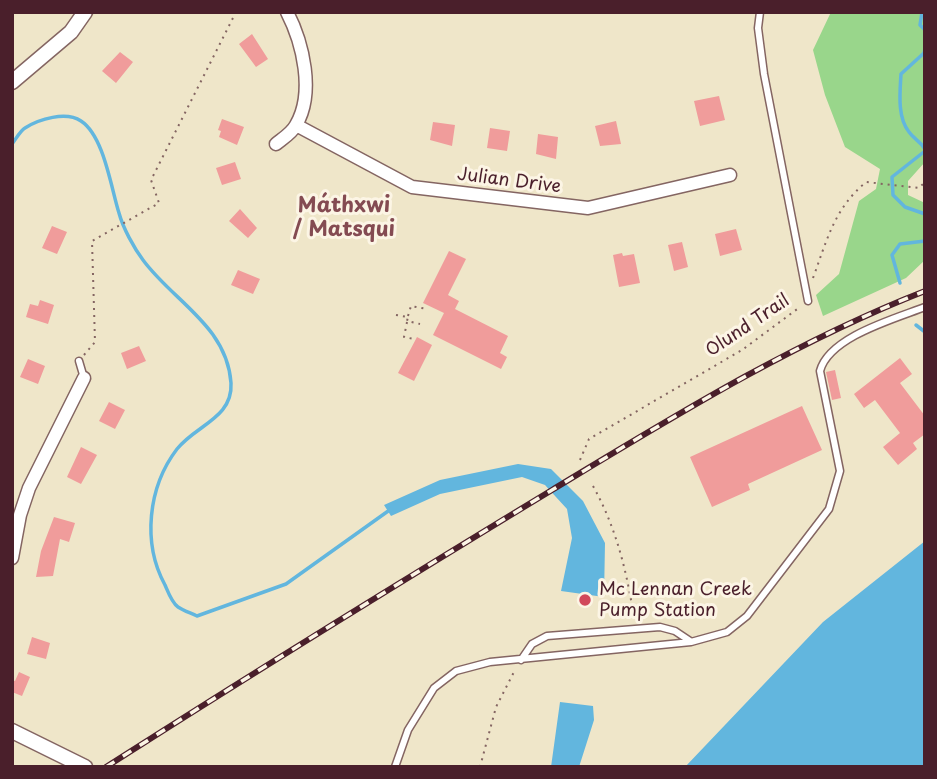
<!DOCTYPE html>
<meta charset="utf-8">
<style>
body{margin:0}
#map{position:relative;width:937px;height:779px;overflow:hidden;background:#efe6c9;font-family:"Playpen Sans",sans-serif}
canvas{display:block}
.frame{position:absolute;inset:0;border:14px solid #4a1f2b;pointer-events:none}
</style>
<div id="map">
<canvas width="937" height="779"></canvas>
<div class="frame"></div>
</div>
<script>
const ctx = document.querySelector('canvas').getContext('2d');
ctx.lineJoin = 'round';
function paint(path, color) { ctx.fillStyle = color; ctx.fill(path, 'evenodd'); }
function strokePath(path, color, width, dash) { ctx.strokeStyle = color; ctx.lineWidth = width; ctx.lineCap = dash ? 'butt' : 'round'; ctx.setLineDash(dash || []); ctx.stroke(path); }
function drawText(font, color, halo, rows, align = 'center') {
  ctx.font = font + ' "Playpen Sans",sans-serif'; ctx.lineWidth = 6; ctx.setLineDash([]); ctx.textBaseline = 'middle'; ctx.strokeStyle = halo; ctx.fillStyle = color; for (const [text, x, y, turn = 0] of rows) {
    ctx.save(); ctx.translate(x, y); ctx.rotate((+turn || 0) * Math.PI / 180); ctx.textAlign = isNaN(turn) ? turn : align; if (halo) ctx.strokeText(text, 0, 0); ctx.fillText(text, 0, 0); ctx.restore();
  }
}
paint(new Path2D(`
 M831,12H925V162L908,181V195L925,203V260L906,278L823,316L816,295L839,274L859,201L876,189L880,169L845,147L825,95L813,50Z`), '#99d68b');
paint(new Path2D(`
 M518,464L551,469L583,501L605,543L604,597L561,591L572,538L567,509L545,485L522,477L440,494L391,516L384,505L440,480Z
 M925,541V767H685L823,622Z
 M560,702L593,706L594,720L579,767H551Z`), '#62b6de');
strokePath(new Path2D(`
 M922,12L920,25L925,30
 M925,48L924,53L901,74C900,92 897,117 909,132C914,139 920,141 925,149
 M12,144C16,139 20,131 25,128C39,119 66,111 81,121C104,136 111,188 119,213C123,228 134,248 143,260C173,301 227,326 231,383C233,418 196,425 177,449C148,487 142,543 165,585C168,592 172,603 178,607C184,611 191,613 197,616L286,584L391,509
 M925,151L892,177L893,195L905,207L925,214
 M900,283L892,255L900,244L925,241
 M916,325L925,332`), '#62b6de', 3.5);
paint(new Path2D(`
 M252,34L268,59L256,67L239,44Z
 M120,52L133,62L116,83L102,71Z
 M719,96L725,120L700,126L694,101Z
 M222,119L244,127L237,145L219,137L221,131L218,130Z
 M616,121L621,144L600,146L595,126Z
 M433,122L455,125L452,146L430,140Z
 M490,128L510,131L507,151L487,148Z
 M538,134L558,137L556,159L536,154Z
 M235,162L241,179L222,185L216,168Z
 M240,209L257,228L248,238L229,221Z
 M52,226L67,232L57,254L42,248Z
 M736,229L742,250L720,256L715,234Z
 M682,242L688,267L674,271L668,245Z
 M449,251L466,259L448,295L459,301L455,309L508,336L500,353L507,357L501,369L433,335L444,313L423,303Z
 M622,253L623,256L634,254L640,283L619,287L613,255Z
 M238,270L260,279L253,294L231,285Z
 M40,300L54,305L48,324L26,317L30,304L38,306Z
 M417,337L432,345L414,381L398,373Z
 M139,346L146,361L127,369L121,353Z
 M900,358L912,374L900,383L925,416V434L913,443L917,449L898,465L883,447L900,433L875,400L864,408L854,394Z
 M28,359L45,366L38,384L20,377Z
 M835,370L841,398L832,400L826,372Z
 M109,402L125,410L115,429L99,421Z
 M802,406L822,450L748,484L750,490L712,507L690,457Z
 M81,447L97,455L81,484L67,477Z
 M54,517L75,523L69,542L60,539L53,576L36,577L41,551Z
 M32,637L50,643L46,659L27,654Z
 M19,672L30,677L22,696L12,692V680L15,681Z`), '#f09c9b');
const service = new Path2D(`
 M760,12L758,28L764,74L808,301
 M79,361L84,378
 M521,660L532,644L547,636L660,627L675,631L690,641
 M395,767L408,730L434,688L456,671L490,662L691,642L727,632L747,616L829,509L840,471L820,371C829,337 894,319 925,307`);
const minor = new Path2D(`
 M296,125L412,187L588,208L730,175
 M276,144C282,139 292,133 296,125C315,93 303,43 287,12
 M12,558L20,515L29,488L84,378`);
const tertiary = new Path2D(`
 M12,82L71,32L85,12
 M12,731L85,767`);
strokePath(service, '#846562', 9);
strokePath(minor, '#846562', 15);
strokePath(tertiary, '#846562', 17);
strokePath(new Path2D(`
 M813,278C827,240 834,209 866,182L919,188L925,182
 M396,315L408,317L407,321L420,324
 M408,316L411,306L427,309
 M407,322L404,337L414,339
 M84,355L95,342L92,241L159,203L151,180L236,12
 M580,460L589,439L742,350L800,307
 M593,486C616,527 627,572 634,618
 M480,767L496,707L515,670`), '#846562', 2, [2, 5]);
strokePath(service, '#fff', 6);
strokePath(minor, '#fff', 12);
strokePath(tertiary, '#fff', 14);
const rail = new Path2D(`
 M106,767C253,673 402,581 552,490C673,417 792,343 925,291`);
strokePath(rail, '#4a1f2b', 6);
strokePath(rail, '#fcf5e5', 3.5, [10]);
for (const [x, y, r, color] of [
 [585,600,7,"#d1495b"]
]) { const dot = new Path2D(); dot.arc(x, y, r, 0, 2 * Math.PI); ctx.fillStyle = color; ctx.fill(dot); strokePath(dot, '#fcf5e5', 2.5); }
drawText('18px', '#4a1f2b', '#fcf5e5', [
 ["Julian Drive",509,181,7],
 ["Olund Trail",748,326,-34]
]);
drawText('18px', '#4a1f2b', '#fcf5e5', [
 ["Mc Lennan Creek",599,590],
 ["Pump Station",599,611]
], 'left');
drawText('bold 21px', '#844b52', '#fcf5e5', [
 ["Máthxwi",344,206],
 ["/ Matsqui",344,230]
]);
</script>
